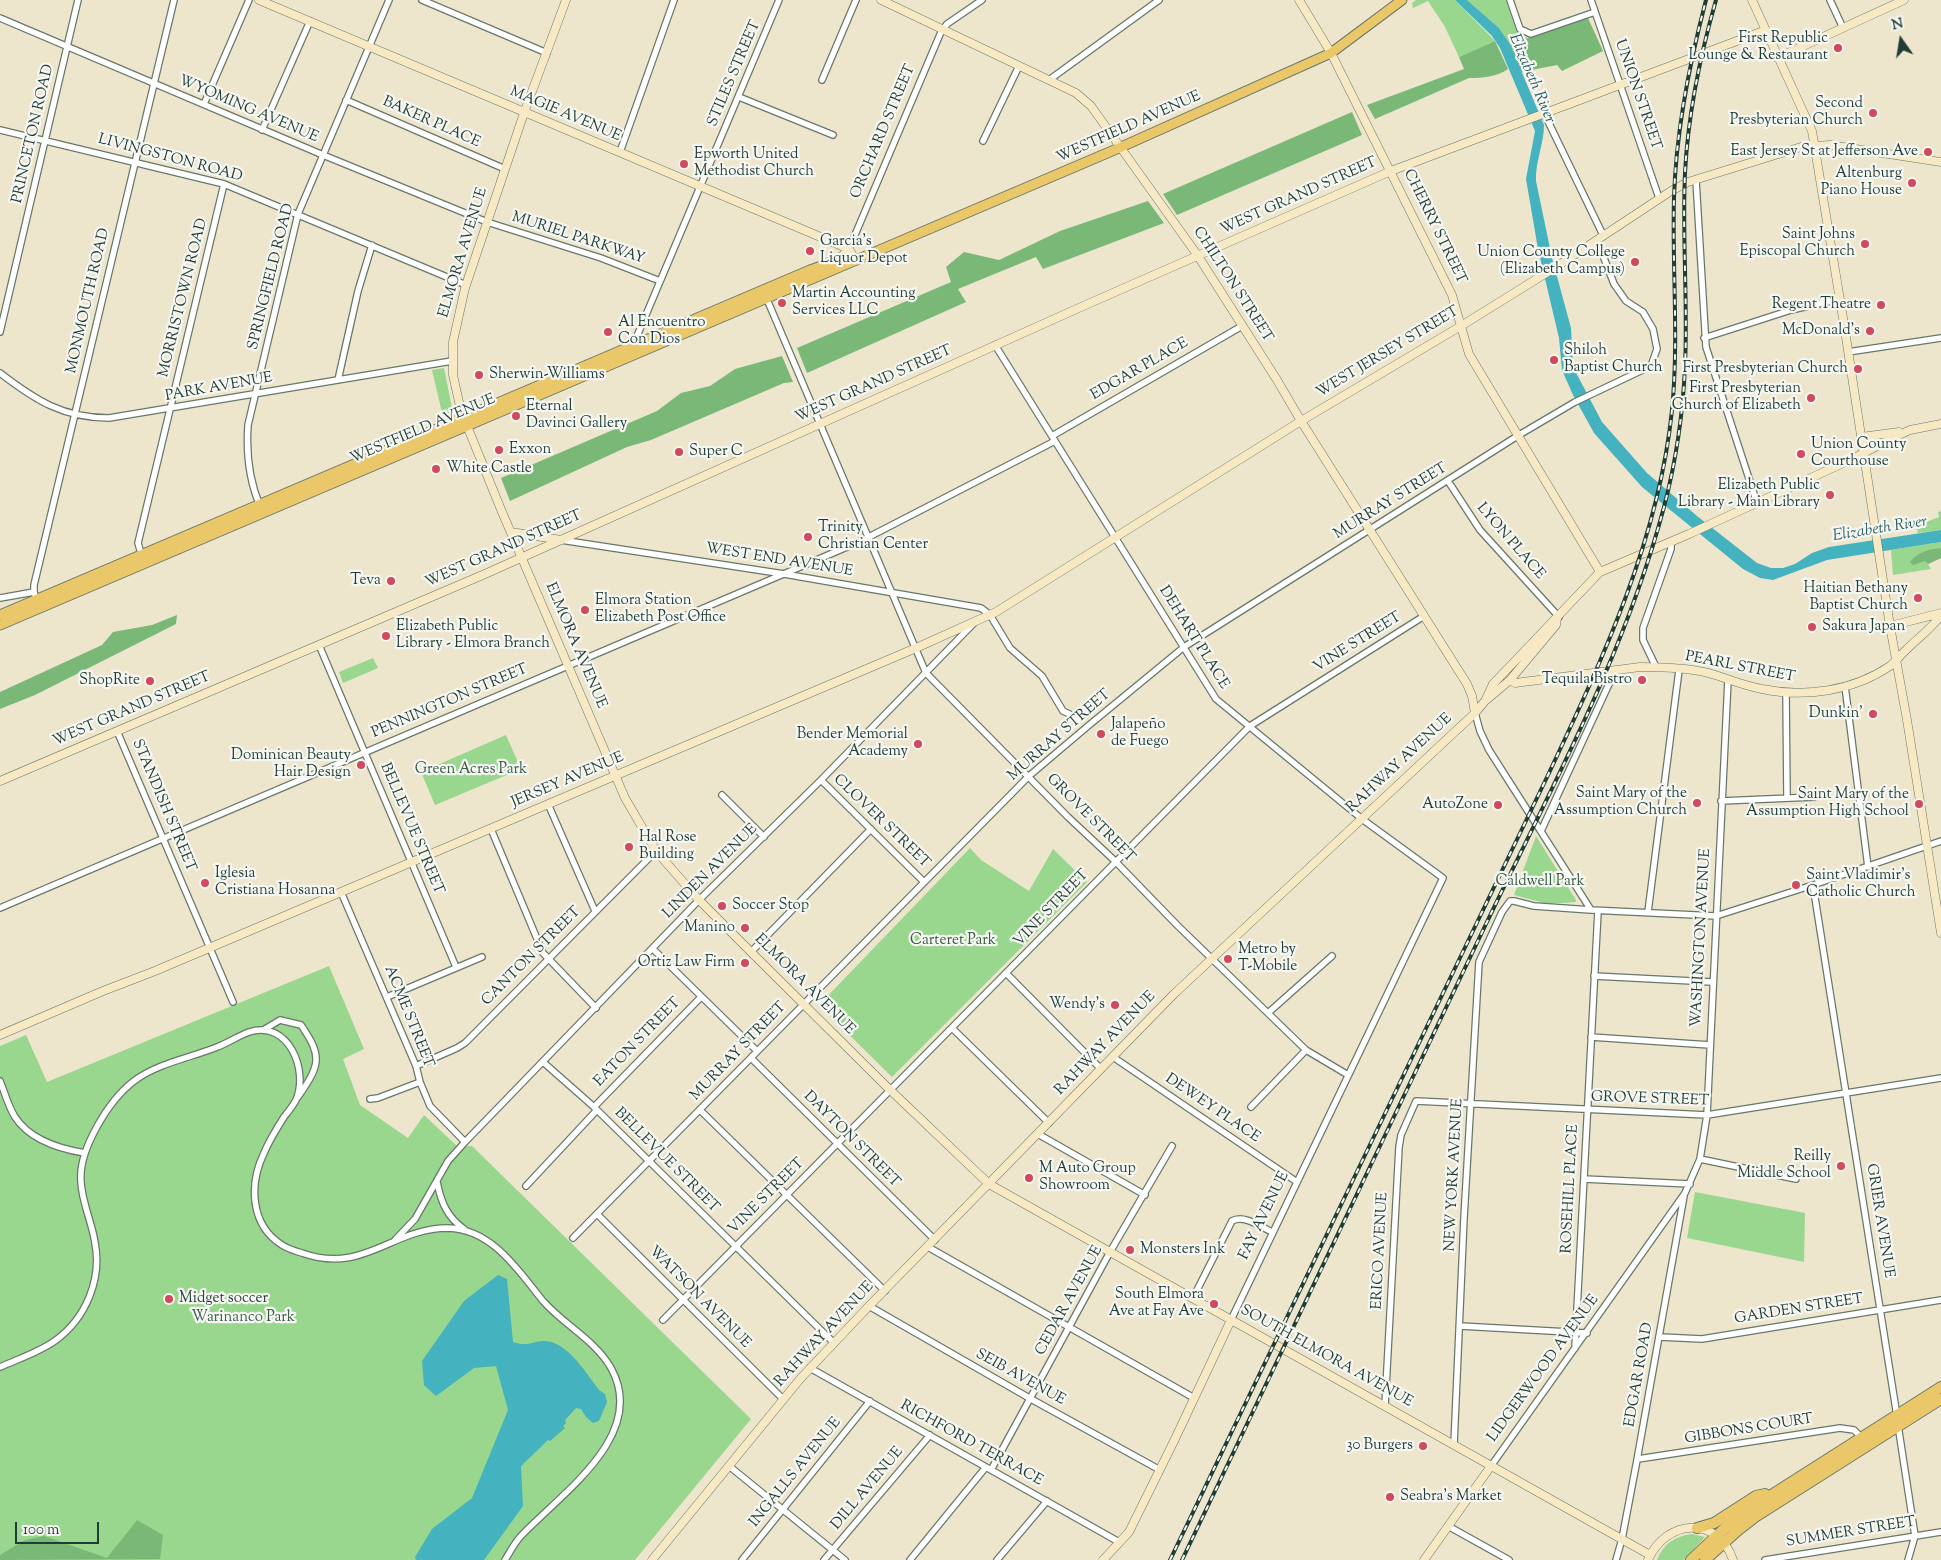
<!DOCTYPE html>
<meta charset="utf-8">
<style>
body{margin:0}
#map{position:relative;width:1941px;height:1560px;overflow:hidden;background:#ede6cd;font-family:"Sorts Mill Goudy",serif}
canvas{display:block}
.north{position:absolute;left:1876px;top:15px;width:50px;height:50px;-webkit-text-stroke:4px #f6f6f2;paint-order:stroke;rotate:347deg;font-size:14px;font-weight:700;line-height:20px;text-align:center;color:#1f3d34}
.north::after{content:'';display:block;margin:auto;width:18px;height:22px;background:#1f3d34;clip-path:polygon(50% 0,100% 100%,50% 72%,0 100%)}
.scale{position:absolute;left:15px;top:1522px;width:84px;height:22px;box-sizing:border-box;border:2px solid #1f3d34;border-top:0;padding-left:6px;font-size:15px;line-height:18px;white-space:nowrap;color:#1f3d34;-webkit-text-stroke:4px #f6f6f2;paint-order:stroke}
</style>
<div id="map">
<canvas width="1941" height="1560"></canvas>
<div class="north">N</div>
<div class="scale">100 m</div>
</div>
<script>
const ctx = document.querySelector('canvas').getContext('2d');
ctx.lineJoin = 'round';
function paint(path, color) { ctx.fillStyle = color; ctx.fill(path, 'evenodd'); }
function strokePath(path, color, width, dash) { ctx.strokeStyle = color; ctx.lineWidth = width; ctx.lineCap = dash ? 'butt' : 'round'; ctx.setLineDash(dash || []); ctx.stroke(path); }
function drawText(font, color, halo, rows, align = 'center') {
  ctx.font = font + ' "Sorts Mill Goudy",serif'; ctx.lineWidth = 4.5; ctx.setLineDash([]); ctx.textBaseline = 'middle'; ctx.strokeStyle = halo; ctx.fillStyle = color; for (const [text, x, y, turn = 0] of rows) {
    ctx.save(); ctx.translate(x, y); ctx.rotate((+turn || 0) * Math.PI / 180); ctx.textAlign = isNaN(turn) ? turn : align; if (halo) ctx.strokeText(text, 0, 0); ctx.fillText(text, 0, 0); ctx.restore();
  }
}
paint(new Path2D(`
 M1416,0H1455L1495,41L1459,57L1445,27L1428,1L1413,8L1412,3Z
 M1467,0H1506C1511,13 1514,32 1528,38L1510,44L1499,28Z
 M444,368L453,413L443,417L432,370Z
 M1941,511V530L1918,533L1916,526L1939,517L1938,512Z
 M1941,542V558L1928,564L1931,569L1893,575L1891,550Z
 M373,658L378,668L343,683L339,672Z
 M506,735L521,769L435,805L421,772Z
 M1536,836L1576,900V902L1548,904L1514,895Z
 M970,848L981,860L1029,891L1053,849L1087,882L892,1077L819,1005Z
 M329,966L364,1049L343,1059L360,1105L408,1138L424,1115L458,1147L472,1146L751,1419L635,1560H0V1046L26,1035L47,1082Z
 M1695,1192L1805,1213L1804,1262L1687,1238Z
 M1692,1534L1705,1537L1684,1560H1657C1663,1544 1675,1536 1692,1534Z`), '#98d78d');
paint(new Path2D(`
 M1588,18L1603,51L1562,71L1557,65L1521,72L1510,44Z
 M1495,41L1508,69C1497,77 1482,78 1469,78L1375,119L1367,105L1464,69L1459,57Z
 M1352,112L1362,135L1177,215L1163,194Z
 M1148,201L1164,223L1043,269L1036,257L958,289L966,302L807,373L797,348L951,282L946,267L964,252L999,260L1060,231Z
 M782,356L793,382L784,383L651,440L627,447L510,501L501,478L657,411L681,393L710,386L735,369Z
 M1941,548V558L1928,564L1925,561L1913,565L1910,562C1918,552 1929,549 1941,548Z
 M177,615L176,624L35,695L0,709V692L102,645L113,632L152,625Z
 M137,1520L163,1535L160,1559L0,1560V1555L25,1540L44,1536L107,1558Z`), '#7ab878');
paint(new Path2D(`
 M1455,0H1467L1499,28L1510,44L1544,125C1544,144 1535,162 1536,181L1552,258L1571,328L1573,367L1602,422L1647,473L1697,516L1757,563L1771,568H1783L1795,564L1812,553L1829,547L1941,530V542L1827,560L1773,580L1760,578L1743,569L1642,487L1594,433L1573,395L1562,370L1559,338L1538,249L1526,179L1535,131L1500,48L1492,36Z
 M498,1275L507,1279L513,1342C529,1347 529,1342 544,1341C566,1340 587,1374 599,1390L605,1394L607,1402L599,1421L593,1423L586,1417L581,1409L576,1408L565,1420L566,1423L563,1426L565,1428L550,1441L548,1440L521,1466L523,1506L484,1560H416L415,1557L432,1529L472,1498L508,1410L496,1366L474,1368L436,1396L424,1385L422,1361L464,1301Z`), '#44b2bf');
const street = new Path2D(`
 M422,0L547,53
 M1510,0L1520,29L1531,34L1595,12
 M1591,0L1659,198
 M1830,0L1843,28
 M0,18L323,155L487,222L601,258L660,281
 M822,80L856,0
 M1049,80L1159,0
 M739,97L833,135
 M346,100L505,169
 M204,104L249,0
 M1544,113L1603,235
 M0,130L224,184L466,285
 M262,130L310,21
 M983,141L1019,66
 M620,152L674,0
 M1696,180L1706,347L1757,503
 M849,249L941,32L947,24L982,0
 M766,297L926,673L1068,817L1115,861L1178,926L1306,1050L1348,1075
 M0,332L78,0
 M1704,338L1791,310L1840,299
 M995,345L1216,699L1362,819L1443,878L1231,1320
 M638,346L637,336L779,0
 M1848,352L1941,338
 M0,373C35,400 63,418 109,418L452,361
 M338,380L358,291L372,245
 M1052,436L1242,326
 M1448,481L1480,530L1559,617
 M260,506C249,480 246,453 248,425L298,214L389,0
 M561,540L784,574L981,608L990,615L1010,648L1042,676L1063,711L1080,719
 M142,557L138,543L224,184
 M0,598L34,592
 M37,601L34,592V585L174,0
 M319,645L456,967
 M1656,667L1643,640V628L1671,549V542
 M1845,686L1868,867
 M1786,693L1787,798
 M1475,713L1480,731L1489,750L1591,910L1716,916L1813,885L1941,841
 M117,731L233,1002
 M821,780L924,882
 M722,795L764,837
 M1721,801L1814,797
 M548,804L595,911
 M491,829L543,953L596,1008
 M1541,831L1615,671
 M1813,885L1897,1416
 M341,892L416,1066L420,1082L430,1106L465,1142
 M0,908L861,541L1055,441
 M1648,912L1679,670
 M653,949L757,1051
 M751,952L871,829
 M1006,973L1101,1069
 M1594,976L1712,982
 M387,997L482,957
 M1268,1013L1332,956
 M952,1028L1049,1123
 M265,1029L280,1020L301,1025C323,1057 320,1065 298,1097
 M1591,1037L1710,1045
 M1113,1057L1297,1182
 M751,1058L935,1240
 M543,1062L594,1107L834,1343
 M416,1066L457,1048L465,1043L656,851
 M0,1081C5,1093 8,1106 15,1117C30,1140 60,1149 85,1153
 M370,1099L378,1098L420,1082
 M594,1107L701,997
 M1251,1107L1306,1050
 M700,1110L885,1291
 M1038,1134L1145,1195
 M1700,1159L1796,1179
 M1584,1179L1690,1184
 M437,1182C441,1202 447,1217 464,1229
 M526,1186L597,1110
 M597,1214L783,1399
 M573,1238L1029,776L1088,726L1184,647L1519,435L1575,402L1651,366L1657,349L1653,329L1643,312L1626,301L1614,284L1597,240
 M395,1240L415,1219L448,1161L465,1142L699,900L821,780L974,623
 M928,1247L1194,1398
 M1193,1298L1232,1221C1244,1214 1261,1227 1272,1232
 M869,1306L1031,1399L1160,1470
 M663,1320L1250,726L1424,616
 M1460,1326L1587,1333
 M1660,1337L1702,1339L1941,1300
 M1575,1348L1598,911
 M0,1367C18,1359 40,1352 56,1340C86,1318 102,1279 95,1243C92,1222 82,1203 81,1182C78,1150 109,1100 134,1081C158,1063 190,1058 217,1047C228,1043 238,1036 249,1032C288,1019 309,1070 296,1100C293,1106 288,1112 284,1117C277,1128 269,1141 264,1153C249,1184 250,1225 282,1245C288,1249 295,1251 302,1253C363,1275 392,1228 448,1228C492,1229 518,1270 543,1301C564,1325 595,1340 611,1368C649,1436 559,1495 520,1537C514,1544 510,1552 505,1560
 M810,1368L1119,1542
 M1385,1406L1399,1147L1401,1135L1416,1101L1707,1115L1941,1078
 M1898,1425L1915,1536L1908,1560
 M1454,1444L1464,1218L1479,962L1502,912L1510,901H1514L1534,906L1591,910
 M1638,1459L1840,1428L1854,1430L1861,1437
 M729,1466L845,1560
 M1491,1466L1685,1193L1700,1159L1707,1115L1728,680
 M991,1470L1110,1252L1172,1146
 M1448,1526L1509,1560
 M742,1560L870,1401
 M824,1560L930,1435
 M910,1560L986,1467
 M997,1560L1047,1501
 M1616,1560L1622,1539L1637,1460L1684,1196
 M1765,1560L1941,1532`);
const secondary = new Path2D(`
 M259,0L849,249L856,261
 M566,0L524,113L465,288L453,342V375L461,411L502,512L625,798L656,851L699,900L751,952L886,1086L989,1184L1650,1555
 M881,0L1076,93L1091,106L1198,256L1277,380L1301,421L1467,684L1472,696L1475,713
 M1299,0L1331,53L1452,295L1469,354L1600,572
 M1752,0L1812,131L1844,324L1890,626L1907,720L1941,933
 M1777,58L1904,0
 M830,261L842,256L849,249
 M1861,437L1899,432
 M511,532L561,540
 M1890,626L1941,613
 M1510,680L1515,683L1640,667C1661,667 1695,668 1715,675C1731,680 1746,686 1762,689C1805,698 1853,691 1890,666C1896,662 1900,655 1906,650C1918,638 1931,629 1941,615
 M1486,699L1493,684L1600,572L1689,534L1852,459L1893,438L1910,430L1941,424
 M0,781L485,574L1090,303L1391,171L1766,30
 M0,1035L103,991L155,971L916,648L996,612L1301,421L1461,326L1556,267L1671,191L1688,182L1801,147L1830,145L1941,162
 M652,1560L800,1379L869,1306L1174,994L1475,713L1485,701L1510,680L1556,625L1557,618
 M1103,1560L1129,1532L1175,1439L1231,1320
 M1424,1560L1491,1466
 M1648,1560C1666,1519 1718,1515 1733,1560`);
const primary = new Path2D(`
 M0,615L810,270L830,263L848,261
 M0,625L1119,148L1331,53L1402,0`);
const highway = new Path2D(`
 M1697,1528L1714,1523L1756,1496L1765,1494
 M1691,1560L1725,1528L1762,1501L1941,1387
 M1705,1560L1737,1531L1755,1517L1941,1399`);
strokePath(street, '#67786a', 8);
strokePath(secondary, '#67786a', 9);
strokePath(primary, '#67786a', 11);
strokePath(highway, '#67786a', 12);
strokePath(street, '#fff', 5.5);
strokePath(secondary, '#f7e9c3', 8);
strokePath(primary, '#eac769', 9);
strokePath(highway, '#eac769', 10);
const rail = new Path2D(`
 M1170,1560L1549,773C1603,658 1659,539 1672,410C1679,339 1672,269 1674,198C1676,130 1689,65 1706,0
 M1182,1560C1284,1348 1385,1136 1486,924C1551,788 1625,654 1664,507C1676,461 1683,414 1685,366C1688,302 1682,238 1685,173C1688,115 1700,56 1716,0`);
strokePath(rail, '#1f3d34', 4);
strokePath(rail, '#f6f6f2', 2, [5.5]);
for (const [x, y, r, color] of [
 [1838,48,5,"#d1495b"],
 [1873,113,5,"#d1495b"],
 [1928,152,5,"#d1495b"],
 [684,164,5,"#d1495b"],
 [1912,183,5,"#d1495b"],
 [1865,244,5,"#d1495b"],
 [810,251,5,"#d1495b"],
 [1635,262,5,"#d1495b"],
 [782,303,5,"#d1495b"],
 [1881,305,5,"#d1495b"],
 [1870,331,5,"#d1495b"],
 [608,332,5,"#d1495b"],
 [1554,360,5,"#d1495b"],
 [1858,369,5,"#d1495b"],
 [479,375,5,"#d1495b"],
 [1811,398,5,"#d1495b"],
 [516,416,5,"#d1495b"],
 [499,450,5,"#d1495b"],
 [679,452,5,"#d1495b"],
 [1801,454,5,"#d1495b"],
 [436,469,5,"#d1495b"],
 [1830,495,5,"#d1495b"],
 [808,537,5,"#d1495b"],
 [391,581,5,"#d1495b"],
 [1918,598,5,"#d1495b"],
 [585,610,5,"#d1495b"],
 [1812,627,5,"#d1495b"],
 [386,636,5,"#d1495b"],
 [1642,680,5,"#d1495b"],
 [150,681,5,"#d1495b"],
 [1873,714,5,"#d1495b"],
 [1101,734,5,"#d1495b"],
 [918,744,5,"#d1495b"],
 [361,765,5,"#d1495b"],
 [1697,803,5,"#d1495b"],
 [1919,804,5,"#d1495b"],
 [1498,805,5,"#d1495b"],
 [629,847,5,"#d1495b"],
 [205,883,5,"#d1495b"],
 [1796,885,5,"#d1495b"],
 [722,906,5,"#d1495b"],
 [745,928,5,"#d1495b"],
 [1228,959,5,"#d1495b"],
 [745,963,5,"#d1495b"],
 [1115,1005,5,"#d1495b"],
 [1841,1166,5,"#d1495b"],
 [1029,1178,5,"#d1495b"],
 [1130,1250,5,"#d1495b"],
 [169,1299,5,"#d1495b"],
 [1214,1304,5,"#d1495b"],
 [1423,1446,5,"#d1495b"],
 [1390,1497,5,"#d1495b"]
]) { const dot = new Path2D(); dot.arc(x, y, r, 0, 2 * Math.PI); ctx.fillStyle = color; ctx.fill(dot); strokePath(dot, '#f6f6f2', 2); }
drawText('15px', '#1f3d34', '#f6f6f2', [
 ["First Republic",1828,39],
 ["Lounge & Restaurant",1828,56],
 ["Second",1863,104],
 ["Presbyterian Church",1863,121],
 ["East Jersey St at Jefferson Ave",1918,152],
 ["Epworth United",694,155,"left"],
 ["Methodist Church",694,172,"left"],
 ["Altenburg",1902,174],
 ["Piano House",1902,191],
 ["Saint Johns",1855,235],
 ["Episcopal Church",1855,252],
 ["Garcia's",820,242,"left"],
 ["Liquor Depot",820,259,"left"],
 ["Union County College",1625,253],
 ["(Elizabeth Campus)",1625,270],
 ["Martin Accounting",792,294,"left"],
 ["Services LLC",792,311,"left"],
 ["Regent Theatre",1871,305],
 ["Al Encuentro",618,323,"left"],
 ["Con Dios",618,340,"left"],
 ["McDonald's",1860,331],
 ["Shiloh",1564,351,"left"],
 ["Baptist Church",1564,368,"left"],
 ["First Presbyterian Church",1848,369],
 ["Sherwin-Williams",489,375,"left"],
 ["First Presbyterian",1801,389],
 ["Church of Elizabeth",1801,406],
 ["Eternal",526,407,"left"],
 ["Davinci Gallery",526,424,"left"],
 ["Union County",1811,445,"left"],
 ["Courthouse",1811,462,"left"],
 ["Exxon",509,450,"left"],
 ["Super C",689,452,"left"],
 ["White Castle",446,469,"left"],
 ["Elizabeth Public",1820,486],
 ["Library - Main Library",1820,503],
 ["Trinity",818,528,"left"],
 ["Christian Center",818,545,"left"],
 ["Teva",381,581],
 ["Haitian Bethany",1908,589],
 ["Baptist Church",1908,606],
 ["Elmora Station",595,601,"left"],
 ["Elizabeth Post Office",595,618,"left"],
 ["Elizabeth Public",396,627,"left"],
 ["Library - Elmora Branch",396,644,"left"],
 ["Sakura Japan",1822,627,"left"],
 ["Tequila Bistro",1632,680],
 ["ShopRite",140,681],
 ["Dunkin'",1863,714],
 ["Jalapeño",1111,725,"left"],
 ["de Fuego",1111,742,"left"],
 ["Bender Memorial",908,735],
 ["Academy",908,752],
 ["Dominican Beauty",351,756],
 ["Hair Design",351,773],
 ["Saint Mary of the",1687,794],
 ["Assumption Church",1687,811],
 ["Saint Mary of the",1909,795],
 ["Assumption High School",1909,812],
 ["AutoZone",1488,805],
 ["Hal Rose",639,838,"left"],
 ["Building",639,855,"left"],
 ["Iglesia",215,874,"left"],
 ["Cristiana Hosanna",215,891,"left"],
 ["Saint Vladimir's",1806,876,"left"],
 ["Catholic Church",1806,893,"left"],
 ["Soccer Stop",732,906,"left"],
 ["Manino",735,928],
 ["Metro by",1238,950,"left"],
 ["T-Mobile",1238,967,"left"],
 ["Ortiz Law Firm",735,963],
 ["Wendy's",1105,1005],
 ["Reilly",1831,1157],
 ["Middle School",1831,1174],
 ["M Auto Group",1039,1169,"left"],
 ["Showroom",1039,1186,"left"],
 ["Monsters Ink",1140,1250,"left"],
 ["South Elmora",1204,1295],
 ["Ave at Fay Ave",1204,1312],
 ["Midget soccer",179,1299,"left"],
 ["30 Burgers",1413,1446],
 ["Seabra's Market",1400,1497,"left"]
], 'right');
drawText('15px', '#1f3d34', '#f6f6f2', [
 ["STILES STREET",735,74,-67],
 ["UNION STREET",1637,95,71],
 ["WYOMING AVENUE",248,110,23],
 ["MAGIE AVENUE",565,115,23],
 ["BAKER PLACE",431,123,24],
 ["WESTFIELD AVENUE",1129,128,-24],
 ["ORCHARD STREET",884,132,-67],
 ["PRINCETON ROAD",34,134,-77],
 ["LIVINGSTON ROAD",170,159,15],
 ["WEST GRAND STREET",1299,197,-24],
 ["CHERRY STREET",1434,227,64],
 ["MURIEL PARKWAY",578,239,18],
 ["ELMORA AVENUE",464,253,-73],
 ["SPRINGFIELD ROAD",272,277,-76],
 ["CHILTON STREET",1232,285,57],
 ["MORRISTOWN ROAD",184,298,-76],
 ["MONMOUTH ROAD",89,301,-77],
 ["WEST JERSEY STREET",1388,353,-31],
 ["EDGAR PLACE",1140,370,-30],
 ["WEST GRAND STREET",874,385,-24],
 ["PARK AVENUE",219,388,-10],
 ["WESTFIELD AVENUE",423,430,-23],
 ["MURRAY STREET",1391,502,-32],
 ["LYON PLACE",1510,542,49],
 ["WEST GRAND STREET",504,550,-24],
 ["WEST END AVENUE",779,561,9],
 ["DEHART PLACE",1193,638,58],
 ["VINE STREET",1358,643,-32],
 ["ELMORA AVENUE",575,646,67],
 ["PEARL STREET",1740,668,11],
 ["PENNINGTON STREET",450,702,-23],
 ["WEST GRAND STREET",132,710,-23],
 ["MURRAY STREET",1060,736,-41],
 ["RAHWAY AVENUE",1400,764,-43],
 ["JERSEY AVENUE",568,781,-23],
 ["STANDISH STREET",163,806,67],
 ["GROVE STREET",1090,819,45],
 ["CLOVER STREET",881,822,44],
 ["BELLEVUE STREET",411,829,67],
 ["LINDEN AVENUE",711,872,-45],
 ["VINE STREET",1052,909,-46],
 ["WASHINGTON AVENUE",1702,938,-87],
 ["CANTON STREET",532,957,-45],
 ["ELMORA AVENUE",804,985,45],
 ["ACME STREET",408,1017,68],
 ["EATON STREET",638,1043,-46],
 ["RAHWAY AVENUE",1106,1044,-46],
 ["MURRAY STREET",739,1052,-46],
 ["GROVE STREET",1650,1100,2],
 ["DEWEY PLACE",1212,1109,34],
 ["DAYTON STREET",851,1140,45],
 ["BELLEVUE STREET",666,1161,45],
 ["NEW YORK AVENUE",1455,1175,-87],
 ["ROSEHILL PLACE",1571,1189,-87],
 ["VINE STREET",767,1197,-45],
 ["FAY AVENUE",1265,1216,-64],
 ["GRIER AVENUE",1879,1221,81],
 ["ERICO AVENUE",1381,1251,-87],
 ["WATSON AVENUE",699,1298,45],
 ["CEDAR AVENUE",1070,1301,-61],
 ["GARDEN STREET",1799,1310,-9],
 ["RAHWAY AVENUE",825,1335,-47],
 ["SOUTH ELMORA AVENUE",1326,1357,29],
 ["LIDGERWOOD AVENUE",1544,1369,-54],
 ["EDGAR ROAD",1640,1375,-80],
 ["SEIB AVENUE",1020,1378,29],
 ["GIBBONS COURT",1749,1430,-9],
 ["RICHFORD TERRACE",971,1444,29],
 ["INGALLS AVENUE",796,1473,-51],
 ["DILL AVENUE",868,1489,-50],
 ["SUMMER STREET",1851,1533,-9]
]);
drawText('15px', '#375c46', '#f6f6f2', [
 ["Green Acres Park",471,770],
 ["Caldwell Park",1540,882],
 ["Carteret Park",953,941],
 ["Warinanco Park",243,1318]
]);
drawText('italic 16px', '#2a605e', '#f6f6f2', [
 ["Elizabeth River",1531,79,67],
 ["Elizabeth River",1880,530,-9]
]);
</script>
